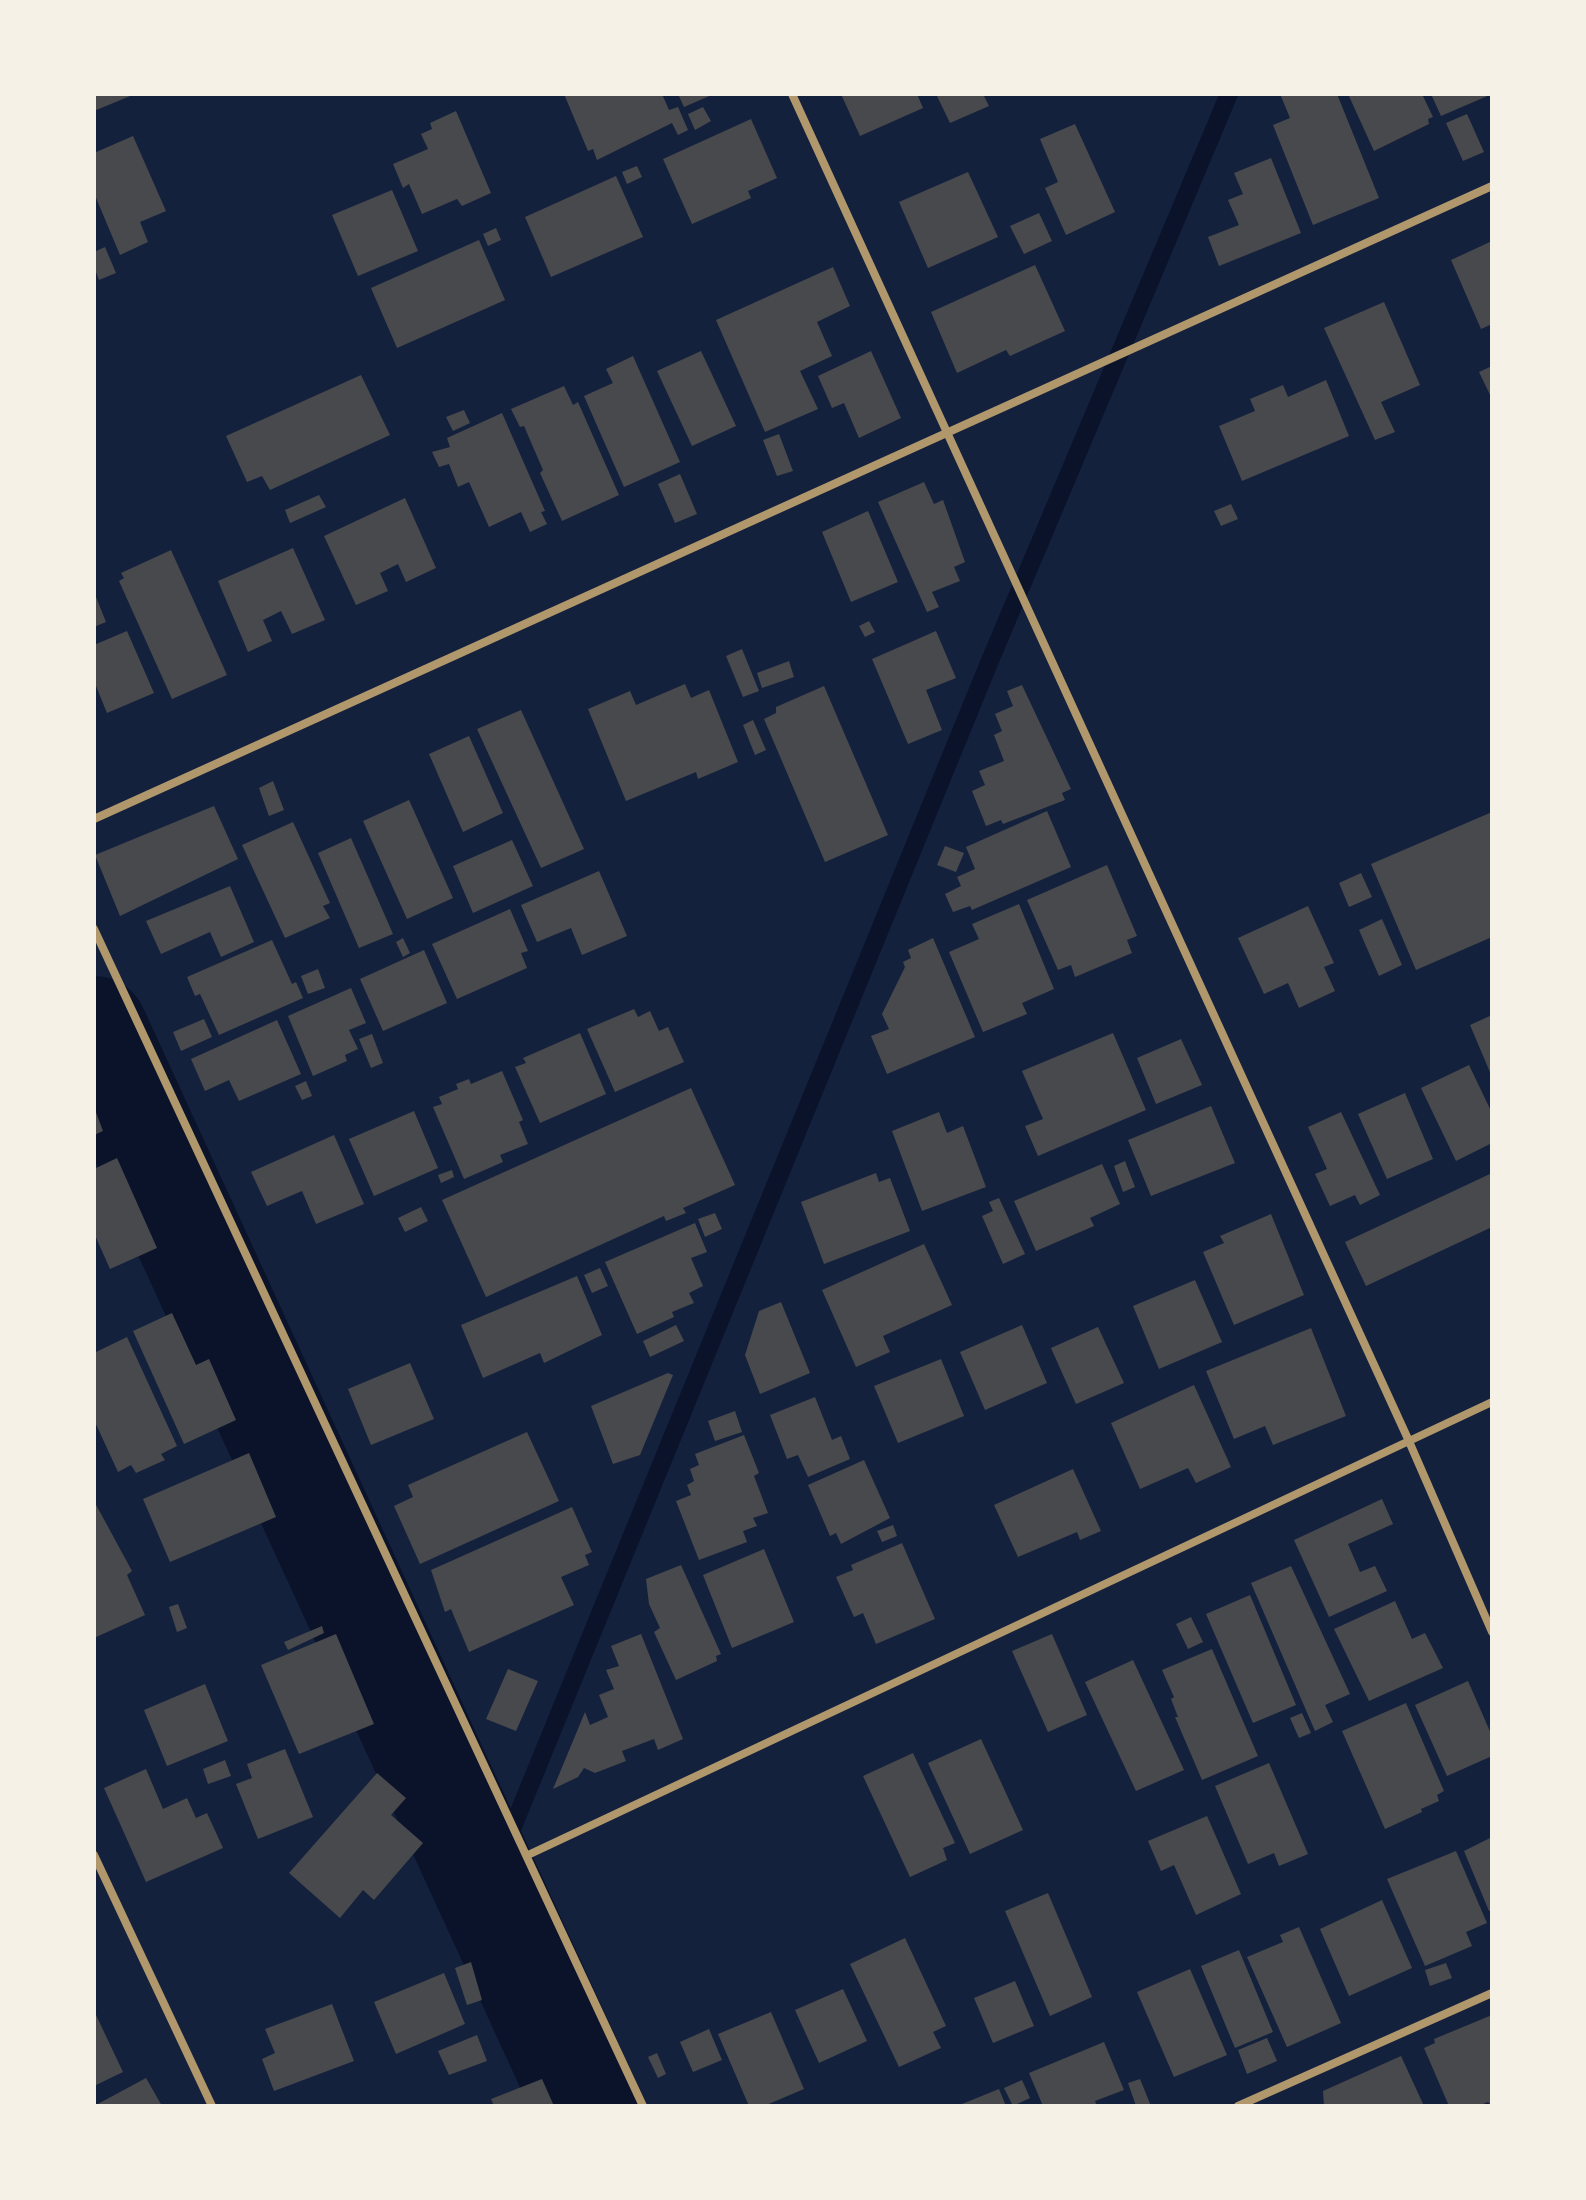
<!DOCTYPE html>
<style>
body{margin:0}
#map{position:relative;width:1586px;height:2200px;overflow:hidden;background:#14213d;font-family:"Open Sans",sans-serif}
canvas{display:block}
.frame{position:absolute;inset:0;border:96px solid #f6f1e7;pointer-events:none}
</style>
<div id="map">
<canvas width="1586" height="2200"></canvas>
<div class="frame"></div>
</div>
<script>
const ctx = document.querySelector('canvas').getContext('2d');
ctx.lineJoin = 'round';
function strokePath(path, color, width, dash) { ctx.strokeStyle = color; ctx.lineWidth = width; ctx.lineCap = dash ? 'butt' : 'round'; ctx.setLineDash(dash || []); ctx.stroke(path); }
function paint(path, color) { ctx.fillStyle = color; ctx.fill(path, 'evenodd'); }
strokePath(new Path2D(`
 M487,1890L989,663L1229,94`), '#0b132b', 18);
strokePath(new Path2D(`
 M94,1030L588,2106`), '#0b132b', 108);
paint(new Path2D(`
 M94,94H135L94,111Z
 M564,94H662L669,110L678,107L688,130L678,135L672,123L597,160L593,149L588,151Z
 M678,94H714L684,107Z
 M841,94H917L923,108L860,136Z
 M936,94H983L989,106L950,123Z
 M1280,94H1337L1379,198L1313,225L1273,125L1290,118Z
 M1348,94H1422L1433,117L1428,119L1429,124L1374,151Z
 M1431,94H1492L1441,116Z
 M703,107L711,121L695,130L688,114Z
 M456,111L491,193L462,206L457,199L422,214L409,184L403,188L393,164L428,149L421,134L432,129L430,123Z
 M1467,114L1484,152L1463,161L1446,123Z
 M751,119L777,178L748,191L751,198L692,224L663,159Z
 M1075,124L1115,212L1066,235L1045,188L1058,182L1040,139Z
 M133,136L166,211L140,222L148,242L120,255L94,193V153Z
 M1271,158L1301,233L1219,266L1208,237L1239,225L1228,200L1243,194L1234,173Z
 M637,166L642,177L627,184L622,172Z
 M968,172L998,237L928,268L899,202Z
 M616,176L643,237L551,277L525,217Z
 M392,190L418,251L358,276L332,215Z
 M1039,213L1052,241L1024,254L1010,226Z
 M496,228L501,240L488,246L483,234Z
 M479,240L505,300L397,348L371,288Z
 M1492,241V324L1481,329L1451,260Z
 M105,247L116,273L99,280L94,267V252Z
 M1035,265L1065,331L1010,356L1006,350L957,373L931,312Z
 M833,267L850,306L817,322L832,356L800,371L818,409L765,432L716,320Z
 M1384,302L1420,385L1381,402L1395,432L1375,440L1324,328Z
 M701,351L736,426L692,446L657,371Z
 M871,351L901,418L859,438L844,403L832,408L818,376Z
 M633,356L680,462L624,487L584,396L613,383L606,369Z
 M1492,366V399L1479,372Z
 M361,375L390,435L270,490L262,476L247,482L226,436Z
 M1326,380L1349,436L1242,481L1219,426L1255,411L1250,399L1283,385L1288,397Z
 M564,386L573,405L578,402L619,495L562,521L540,473L543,470L524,426L520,427L511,409Z
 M464,410L470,423L453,431L446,417Z
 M502,413L545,511L541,512L547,524L530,532L521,512L489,527L469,482L458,487L449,464L439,467L432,452L450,447L447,438Z
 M779,434L793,471L777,476L763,440Z
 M680,474L697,514L675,523L658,484Z
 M924,482L934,504L943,500L965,562L954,567L960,581L932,592L939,607L927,612L878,502Z
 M319,495L326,507L290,523L285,510Z
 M405,498L436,568L406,582L398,564L380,573L388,591L356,605L324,536Z
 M1231,504L1238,519L1221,526L1214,511Z
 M868,511L898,582L851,602L822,532Z
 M293,548L325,620L292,634L281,611L263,620L272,641L248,652L218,581Z
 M171,550L227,675L172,699L119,581L124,578L121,573Z
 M94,592L106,622L94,627Z
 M869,621L875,632L865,637L859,626Z
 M127,631L154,693L107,713L94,681V645Z
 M936,631L956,678L926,690L942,730L908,744L872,659Z
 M742,649L759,691L743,697L726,656Z
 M789,661L794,677L762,688L757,673Z
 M685,684L691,698L709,690L738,762L698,779L696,772L626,801L588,709L630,691L636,705Z
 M1022,685L1071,789L1062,793L1065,800L1003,824L1001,820L986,826L972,791L985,785L979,771L1004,761L994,735L1002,731L995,714L1013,706L1007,691Z
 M824,686L888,835L825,862L764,719L776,713V707Z
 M521,710L584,849L541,868L477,729Z
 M753,720L766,750L755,755L743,725Z
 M469,736L503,813L463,832L429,754Z
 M273,781L284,810L269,816L259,788Z
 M409,800L453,898L407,919L363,821Z
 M214,806L238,859L120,916L95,855Z
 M1047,811L1071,867L972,910L970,906L953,912L945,894L961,886L957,877L975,869L966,847Z
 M1492,812V937L1416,970L1371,864Z
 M293,822L330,903L323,906L330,918L285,938L242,845Z
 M351,838L393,934L359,948L318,853Z
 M512,840L533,886L473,913L453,866Z
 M945,846L964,853L956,872L937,865Z
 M1107,865L1137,936L1127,940L1132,953L1075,977L1071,965L1058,970L1027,900Z
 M599,871L627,936L582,955L571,928L537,942L521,905Z
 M1361,873L1372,897L1349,907L1339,883Z
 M230,886L254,942L221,957L210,932L161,954L146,921Z
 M1019,904L1054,989L1022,1003L1027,1014L983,1032L949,952L979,939L972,924Z
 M1308,906L1334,963L1324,967L1335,991L1299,1008L1288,983L1264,994L1238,938Z
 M510,909L528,951L521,953L527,968L457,999L432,944Z
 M1382,919L1402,965L1379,976L1359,930Z
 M403,938L410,953L403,957L396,942Z
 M933,938L975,1037L887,1074L871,1036L889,1029L882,1014L905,967L903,962L911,958L908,950Z
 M272,940L292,984L296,982L303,998L219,1035L200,994L195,996L187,977Z
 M424,950L447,1003L383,1031L360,979Z
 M318,969L325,988L308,994L301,976Z
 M351,988L366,1023L349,1030L358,1049L345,1055L347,1061L313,1076L288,1016Z
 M634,1009L638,1017L650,1011L659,1031L668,1027L684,1062L615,1092L587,1029Z
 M1492,1015V1077L1470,1025Z
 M204,1019L212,1037L181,1051L173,1032Z
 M277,1020L301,1074L239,1101L229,1080L205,1091L191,1059Z
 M580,1033L606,1094L540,1123L515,1067L526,1063L523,1058Z
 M1113,1033L1146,1110L1038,1156L1025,1126L1043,1119L1022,1071Z
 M372,1034L383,1063L371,1068L359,1039Z
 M1181,1039L1202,1085L1156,1104L1137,1058Z
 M1469,1065L1492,1113V1143L1456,1161L1421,1088Z
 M502,1071L523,1120L519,1122L528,1144L500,1155L503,1162L464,1179L433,1107L442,1104L439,1097L458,1089L456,1084L469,1079L471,1084Z
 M306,1081L312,1096L302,1100L295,1086Z
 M691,1088L735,1185L683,1208L686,1213L666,1221L664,1216L486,1297L442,1200Z
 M1405,1093L1433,1159L1387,1179L1358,1114Z
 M1211,1106L1235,1163L1151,1196L1128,1140Z
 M94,1107L103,1131L94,1135Z
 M414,1111L438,1168L374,1196L349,1139Z
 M939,1112L947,1133L963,1126L986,1187L922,1211L892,1131Z
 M1341,1112L1380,1195L1360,1205L1355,1195L1330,1206L1315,1174L1327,1169L1308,1127Z
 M334,1135L364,1204L316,1224L302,1191L267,1206L251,1172Z
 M117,1158L157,1248L110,1269L94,1233V1169Z
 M1125,1161L1135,1187L1123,1192L1114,1166Z
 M1102,1164L1120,1204L1090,1218L1094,1226L1036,1251L1014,1201Z
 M452,1170L454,1177L441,1183L438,1175Z
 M876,1173L879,1182L890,1178L910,1231L824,1264L801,1202Z
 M1492,1173V1227L1366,1286L1345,1242Z
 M999,1198L1025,1254L1003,1264L982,1216L993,1211L989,1202Z
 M421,1207L428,1221L405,1232L398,1218Z
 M715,1213L722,1229L705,1237L698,1219Z
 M1271,1214L1304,1295L1234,1325L1203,1252L1224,1243L1220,1236Z
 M695,1223L707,1252L691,1258L703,1286L689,1293L694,1303L672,1312L674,1317L637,1334L605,1262Z
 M924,1244L952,1305L883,1336L890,1352L856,1367L822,1290Z
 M600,1268L608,1286L592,1293L584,1275Z
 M577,1276L602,1335L544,1363L540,1353L483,1378L461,1325Z
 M1195,1280L1222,1342L1159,1369L1133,1306Z
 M781,1302L810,1373L760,1394L745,1355L759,1311Z
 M172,1313L196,1365L209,1359L236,1420L184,1444L133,1331Z
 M676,1325L684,1341L650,1357L643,1341Z
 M1022,1325L1047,1383L985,1410L960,1352Z
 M1098,1327L1124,1383L1076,1404L1051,1348Z
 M1311,1328L1346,1416L1273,1445L1265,1426L1234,1439L1206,1371Z
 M127,1337L177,1446L161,1454L165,1460L136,1473L131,1465L118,1472L94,1420V1353Z
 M941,1359L964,1416L898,1443L874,1386Z
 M410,1363L434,1419L371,1445L348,1389Z
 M668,1373L673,1375L640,1455L613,1464L591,1406Z
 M1194,1385L1231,1467L1196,1483L1188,1468L1140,1489L1111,1423Z
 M815,1397L832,1440L841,1436L850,1459L808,1477L798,1455L787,1459L770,1415Z
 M735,1411L742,1432L715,1441L708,1421Z
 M527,1432L559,1501L420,1564L394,1506L413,1497L408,1485Z
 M744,1435L759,1473L754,1476L768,1513L753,1518L757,1526L743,1531L747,1542L699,1560L676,1501L691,1495L687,1485L694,1481L690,1469L699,1465L695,1454Z
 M249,1453L276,1517L170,1562L143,1499Z
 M864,1460L890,1518L841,1544L836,1533L830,1536L808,1485Z
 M1073,1469L1101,1531L1080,1540L1077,1532L1018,1557L994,1505Z
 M1382,1499L1393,1524L1348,1544L1360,1572L1375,1566L1387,1591L1329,1617L1294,1540Z
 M94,1501L132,1571L127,1575L145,1615L94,1638Z
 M572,1507L592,1552L585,1555L589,1565L561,1577L574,1605L469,1652L451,1609L445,1612L431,1570Z
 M893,1525L897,1536L882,1542L877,1531Z
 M902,1543L935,1619L876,1644L863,1613L854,1617L836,1577L853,1570L851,1565Z
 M764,1549L794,1622L732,1648L703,1575Z
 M681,1565L721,1654L716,1656L717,1661L676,1680L654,1632L660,1628L649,1604L646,1579Z
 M1291,1566L1350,1694L1325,1705L1333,1722L1315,1731L1251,1583Z
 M1250,1595L1296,1705L1253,1723L1206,1614Z
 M1395,1601L1412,1639L1425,1633L1443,1668L1369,1701L1334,1629Z
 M178,1604L187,1628L177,1632L169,1607Z
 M1191,1617L1203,1642L1188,1649L1176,1624Z
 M322,1626L324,1633L288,1650L284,1642Z
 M336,1634L374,1724L299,1754L261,1665Z
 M641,1634L683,1739L658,1750L654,1739L622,1751L626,1761L595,1773L584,1768L578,1777L553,1789L585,1712L590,1725L608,1717L599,1695L614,1689L606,1670L619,1666L611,1646Z
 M1052,1634L1087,1715L1048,1732L1012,1651Z
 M1212,1649L1258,1756L1202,1780L1175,1717H1178L1171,1699L1174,1697L1162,1670Z
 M1133,1660L1184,1770L1136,1791L1085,1682Z
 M508,1669L538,1681L516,1731L486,1719Z
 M1468,1681L1492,1736V1756L1447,1776L1415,1705Z
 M205,1684L228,1741L167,1766L144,1710Z
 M1406,1703L1444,1791L1437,1795L1439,1801L1421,1809L1422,1812L1385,1829L1342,1731Z
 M1302,1713L1311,1733L1299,1738L1290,1718Z
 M981,1739L1023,1830L970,1854L928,1763Z
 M285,1749L313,1817L258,1839L236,1784L252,1778L247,1764Z
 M913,1753L955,1843L943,1848L947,1860L910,1877L863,1776Z
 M225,1760L231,1776L208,1784L203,1769Z
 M1269,1763L1308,1854L1279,1866L1274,1853L1248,1864L1215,1786Z
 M146,1769L163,1809L187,1798L196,1818L207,1813L223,1848L146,1882L104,1788Z
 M377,1773L406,1798L391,1815L423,1843L374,1900L363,1890L340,1918L289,1873Z
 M1207,1816L1241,1894L1196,1915L1174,1865L1161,1871L1148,1841Z
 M1492,1837V1910L1489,1911L1464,1851Z
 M1456,1851L1487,1923L1466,1932L1472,1946L1425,1966L1387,1879Z
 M1048,1893L1092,1997L1050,2016L1005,1911Z
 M1382,1900L1412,1968L1349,1996L1320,1929Z
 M1299,1927L1341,2023L1287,2047L1247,1957L1283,1942L1280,1935Z
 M905,1938L946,2026L933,2032L941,2048L899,2067L850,1964Z
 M1239,1950L1273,2032L1235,2048L1201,1966Z
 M471,1962L482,2000L467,2005L455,1968Z
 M1446,1963L1452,1978L1430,1986L1425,1970Z
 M1190,1969L1227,2055L1174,2077L1137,1992Z
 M444,1973L465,2024L396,2054L374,2002Z
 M1015,1981L1034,2026L993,2043L974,1998Z
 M843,1989L867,2041L819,2063L795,2010Z
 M332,2004L354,2061L274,2091L262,2059L275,2053L265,2029Z
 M771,2012L804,2089L764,2106H749L718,2034Z
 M96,2015L123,2072L94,2086V2016Z
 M1492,2015V2106L1488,2102L1478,2106H1449L1424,2048L1435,2043L1434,2039Z
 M709,2029L722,2060L693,2072L680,2042Z
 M477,2035L487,2061L449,2075L438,2051Z
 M1267,2038L1277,2061L1247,2074L1238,2050Z
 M1104,2042L1124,2090L1095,2101L1097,2106H1043L1029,2073Z
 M657,2053L666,2074L658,2078L648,2057Z
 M1401,2056L1424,2106H1324L1323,2091Z
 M146,2078L162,2106H94Z
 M542,2079L554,2106H494L491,2099Z
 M1140,2079L1151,2106H1136L1128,2083Z
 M1022,2080L1030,2098L1013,2106L1004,2088Z
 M999,2089L1006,2106H957Z`), '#48494c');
strokePath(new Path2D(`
 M792,94L1408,1439L1492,1632
 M94,819L1492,186
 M94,929L643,2106
 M94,1855L212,2106
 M528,1855L1492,1402
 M1238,2106L1492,1993`), '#b1986c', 8);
</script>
